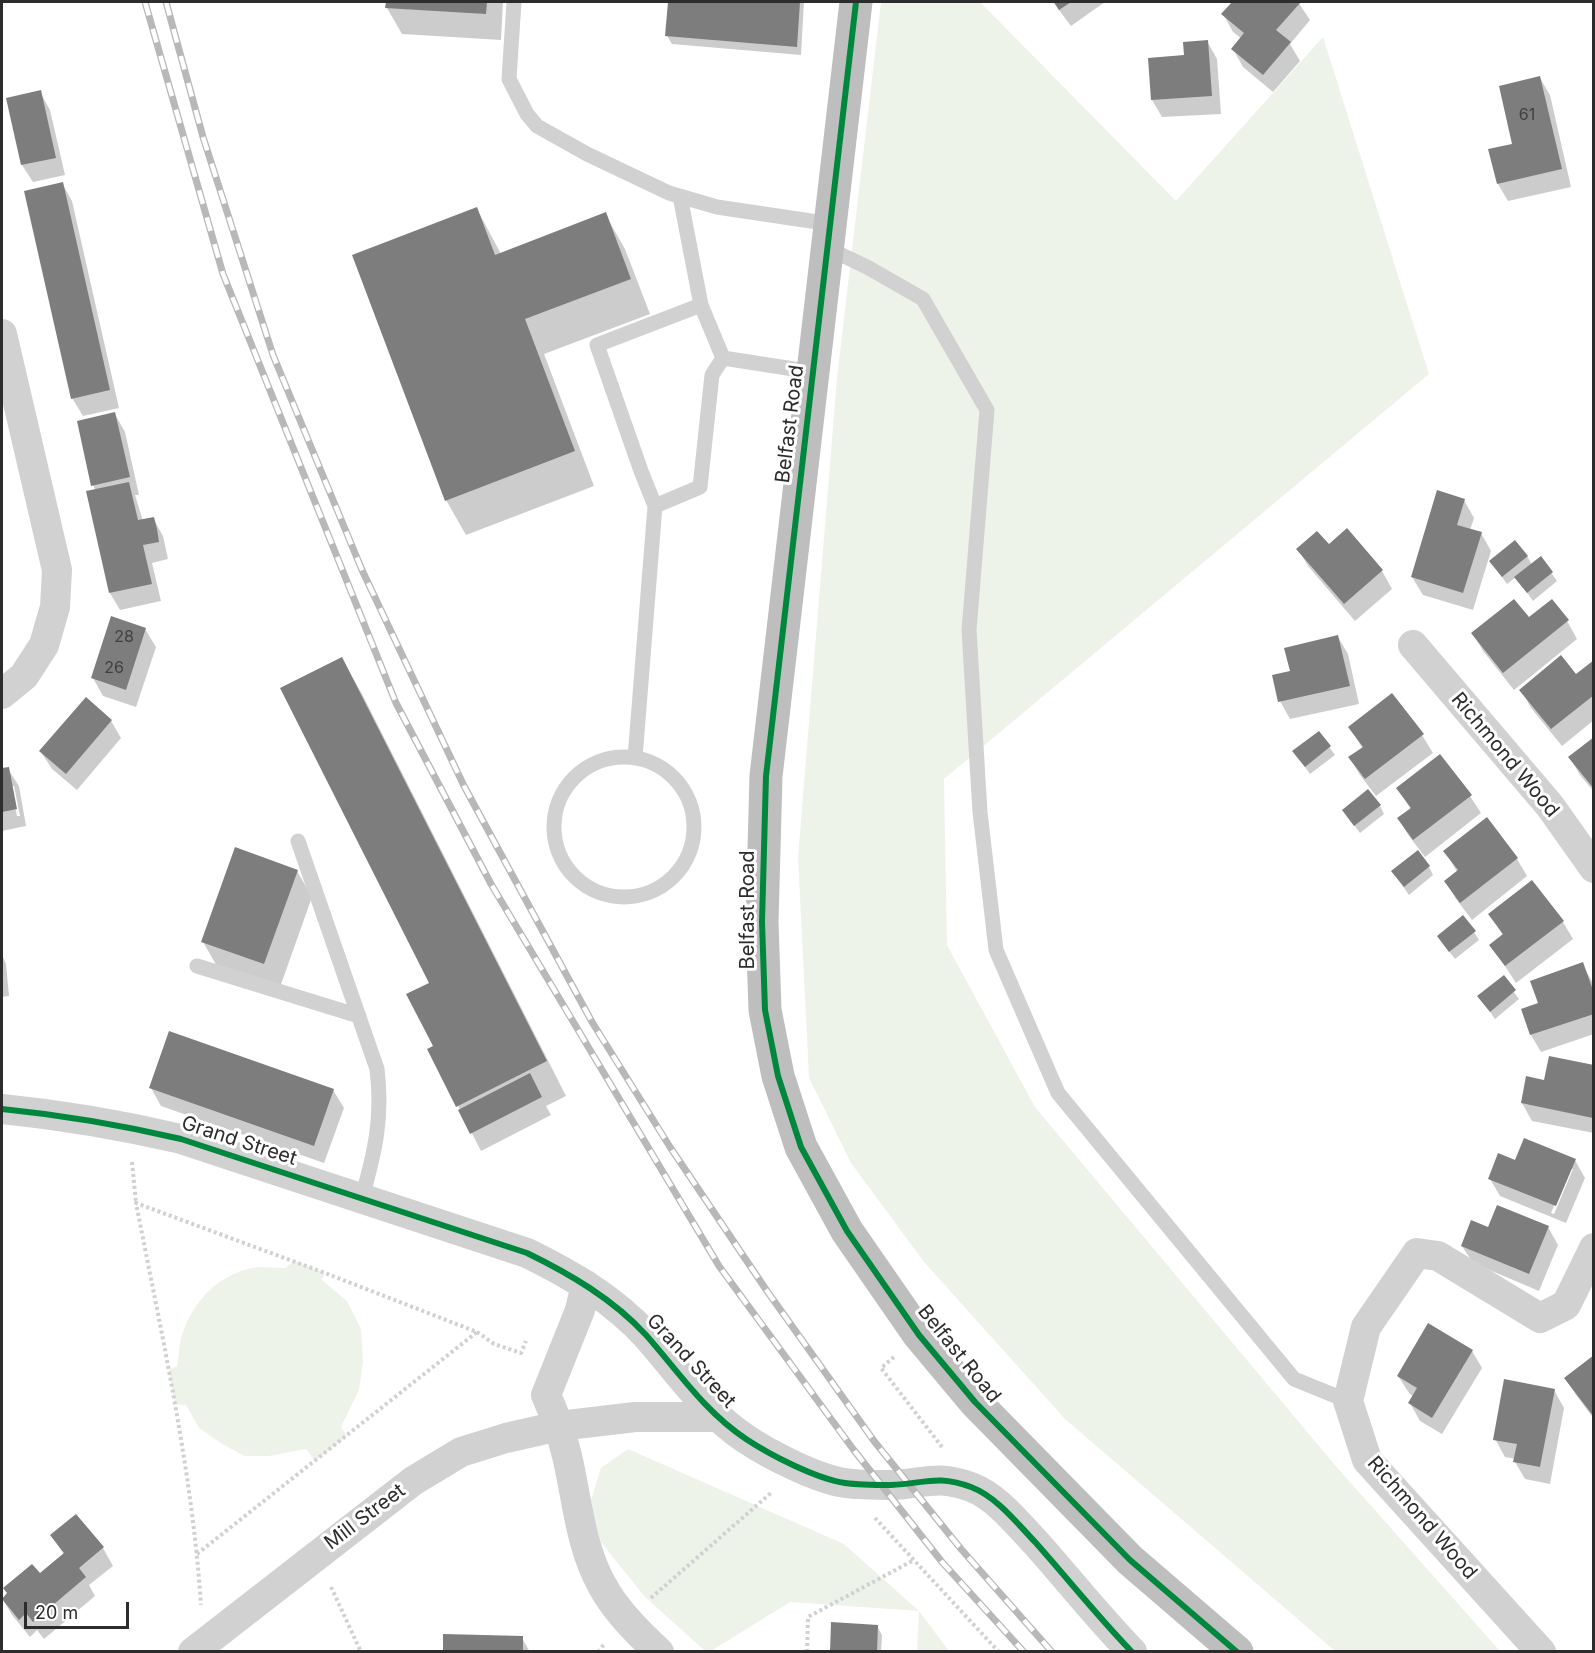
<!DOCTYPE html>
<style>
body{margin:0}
#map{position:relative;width:1595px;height:1653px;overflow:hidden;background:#fff;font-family:Inter,sans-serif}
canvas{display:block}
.frame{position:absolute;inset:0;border:3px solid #2c2c2c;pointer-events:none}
.scale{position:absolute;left:24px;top:1602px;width:105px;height:27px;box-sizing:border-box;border:3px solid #2c2c2c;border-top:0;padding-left:8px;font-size:18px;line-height:21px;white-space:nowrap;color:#2c2c2c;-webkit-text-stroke:4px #fff;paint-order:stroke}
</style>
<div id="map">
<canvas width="1595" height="1653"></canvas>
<div class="frame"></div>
<div class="scale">20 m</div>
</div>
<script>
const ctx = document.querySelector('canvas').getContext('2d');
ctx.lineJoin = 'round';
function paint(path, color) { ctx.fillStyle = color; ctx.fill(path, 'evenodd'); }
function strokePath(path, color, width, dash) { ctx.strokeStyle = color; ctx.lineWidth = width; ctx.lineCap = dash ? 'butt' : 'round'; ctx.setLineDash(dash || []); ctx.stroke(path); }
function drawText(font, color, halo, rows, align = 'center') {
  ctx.font = font + ' Inter,sans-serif'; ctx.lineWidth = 6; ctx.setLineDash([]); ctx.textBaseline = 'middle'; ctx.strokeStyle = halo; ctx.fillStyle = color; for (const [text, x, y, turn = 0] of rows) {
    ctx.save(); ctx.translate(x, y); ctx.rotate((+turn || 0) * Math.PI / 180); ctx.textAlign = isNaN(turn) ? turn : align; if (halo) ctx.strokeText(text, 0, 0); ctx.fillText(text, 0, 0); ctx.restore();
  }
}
paint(new Path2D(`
 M881,2H980L1176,201L1323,37L1429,374L944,779L947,945L1035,1107L1334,1464L1500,1651H1335L1065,1419L924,1262L851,1163L809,1078L798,857L837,378Z
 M294,1261L325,1273L322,1280L347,1301L361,1329L363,1361L359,1390L341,1427L347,1436L315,1461L306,1449L269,1456H245L222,1444L199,1428L186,1405L175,1404L169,1370L177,1366C179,1357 179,1346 181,1338C192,1300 222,1270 261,1267C269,1267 277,1268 285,1268Z
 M628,1449L844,1544L919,1611L949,1651H917L919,1611L790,1602L711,1651H705L644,1596L601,1542L589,1506L601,1468Z`), '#eef3ea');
paint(new Path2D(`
 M387,2H503L501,40L402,34L387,8Z
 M670,2H804L801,55L672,44L667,36Z
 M1053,2H1105L1071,26Z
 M1234,2H1298L1310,20L1290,44L1300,61L1273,92L1243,67L1233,49L1242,39L1233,32L1223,14Z
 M1207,41L1217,59L1221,114L1162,117L1152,100Z
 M1540,78L1550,95L1571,187L1508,201L1498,184L1490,150L1514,145Z
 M40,92L50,110L65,175L33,182L22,165Z
 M62,183L72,201L119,408L83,416L72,398Z
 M477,209L501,254L605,214L625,249L650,314L544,354L594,486L466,535L446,500Z
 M115,414L125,432L139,495H135L143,521L153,518L163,536L168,559L152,563L161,601L120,610L110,593L96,491L93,485Z
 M1464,500L1474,518L1470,530L1481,533L1491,551L1473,610L1423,595L1412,577Z
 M1347,530L1382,571L1392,589L1355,621L1308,566L1298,549L1329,546Z
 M1527,556L1532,565L1541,558L1557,581L1533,601L1516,577L1507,584L1491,562Z
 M1529,620L1567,621L1577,639L1514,690L1483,651L1473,634Z
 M145,629L156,647L136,707L103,696L93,678Z
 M1338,637L1348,654L1359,704L1290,719L1280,701L1291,672Z
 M342,659L362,694L566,1096L546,1106L551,1115L481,1151L429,1049L435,1046L431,983Z
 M1594,662V720L1562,746L1531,708L1521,690L1576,676Z
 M111,721L121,738L77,790L52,769L41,752Z
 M1350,728L1422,735L1433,753L1376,796L1360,775L1350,758L1363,749Z
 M1319,733L1335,755L1310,774L1294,752Z
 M1594,739V792L1580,775L1570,758Z
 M8,769L19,786L26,826L2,831V770ZM11,786H14L20,816H17Z
 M1398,788L1470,796L1481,813L1425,857L1409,836L1399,819L1411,810Z
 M1380,806L1384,814L1360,833L1344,811Z
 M1445,851L1517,859L1527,876L1472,920L1456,899L1446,882L1457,872Z
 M1429,867L1433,875L1409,895L1393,872Z
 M297,871L312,897L279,990L218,968L203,942Z
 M1490,914L1563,922L1573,939L1516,983L1491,945L1503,936Z
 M1474,932L1479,940L1455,959L1438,937Z
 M2,955L6,964L9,996L2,997Z
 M1582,964L1594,985V1034L1541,1052L1531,1035L1540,1004Z
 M1503,977L1519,999L1495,1019L1479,996Z
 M1594,1067V1133L1532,1121L1522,1103L1545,1082Z
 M151,1088L333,1090L344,1108L324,1163L161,1106Z
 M1575,1160L1585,1178L1566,1223L1500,1196L1490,1179L1516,1162ZM1570,1169H1573L1554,1214L1551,1213Z
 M1548,1227L1558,1245L1539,1291L1473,1263L1462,1246L1488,1229Z
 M1472,1351L1482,1368L1442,1434L1420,1421L1410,1403L1414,1397L1409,1393L1398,1376Z
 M1594,1356V1419L1576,1395L1566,1378Z
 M1554,1390L1564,1408L1550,1484L1525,1479L1515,1462L1516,1459L1505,1457L1495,1439Z
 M76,1516L103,1548L113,1566L89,1585L95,1596L44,1639L37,1630L30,1637L12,1615L2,1598L39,1575L64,1555L52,1536Z
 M877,1626L882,1635L881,1652H831Z
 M522,1638L530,1652H444Z`), '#0003');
paint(new Path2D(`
 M386,2H487L486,14L385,8Z
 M668,2H800L797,47L665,36Z
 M1054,2H1071L1059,10Z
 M1232,2H1301L1276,30L1291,42L1263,75L1231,49L1244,33L1221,14Z
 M1208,40L1212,96L1151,100L1148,58L1184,55L1183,42Z
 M1540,76L1562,169L1497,184L1488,149L1512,144L1499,86Z
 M41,90L56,158L21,165L6,98Z
 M63,182L110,390L71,399L24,191Z
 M477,207L495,255L606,212L631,279L525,319L575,451L445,501L352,255Z
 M115,412L130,477L91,486L77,421Z
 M129,482L138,520L154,517L157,529L159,542L143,545L152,584L109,593L86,491Z
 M1437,490L1465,499L1457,525L1482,532L1463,593L1411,577Z
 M1347,528L1383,570L1344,604L1296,549L1317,531L1329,544Z
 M1515,540L1528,556L1502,577L1489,561Z
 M1541,556L1553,572L1527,593L1514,577Z
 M1514,599L1529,617L1552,599L1569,620L1503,673L1471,633Z
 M111,616L146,628L126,690L91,678Z
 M1338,635L1350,686L1278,702L1272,675L1290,671L1284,648Z
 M1561,655L1576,674L1594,660V695L1551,729L1519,690Z
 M342,657L547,1061L456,1107L427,1049L433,1046L406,994L429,983L280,688Z
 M1392,693L1424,734L1365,779L1348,757L1363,747L1348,727Z
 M86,697L112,720L66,774L39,751Z
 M1319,731L1331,746L1305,767L1292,751Z
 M1594,737V789L1568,757Z
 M1440,754L1472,795L1413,840L1397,818L1411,808L1396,788Z
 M9,767L17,809L2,812V768Z
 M1368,789L1381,805L1354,826L1342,810Z
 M1487,817L1518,858L1460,903L1444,881L1458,870L1443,851Z
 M235,847L298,870L264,964L201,942Z
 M1418,850L1430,866L1404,887L1391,871Z
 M1532,880L1564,921L1505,966L1489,945L1503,934L1488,914Z
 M1463,915L1476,931L1449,952L1437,936Z
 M1583,962L1594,993V1014L1530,1035L1521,1009L1538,1003L1530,981Z
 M1504,975L1516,990L1490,1012L1477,996Z
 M169,1031L334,1089L314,1146L149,1088Z
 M1549,1056L1594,1065L1593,1118L1521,1103L1526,1076L1544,1080Z
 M530,1073L542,1097L470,1134L458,1110Z
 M1524,1138L1576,1159L1556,1206L1488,1179L1498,1153L1515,1160Z
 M1497,1205L1549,1226L1529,1274L1461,1246L1471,1220L1488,1227Z
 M1428,1323L1473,1350L1432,1418L1408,1403L1417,1388L1397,1376Z
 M1594,1355V1417L1564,1378Z
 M1504,1379L1555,1389L1540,1467L1513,1462L1517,1444L1493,1440Z
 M76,1514L104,1547L79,1568L86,1577L33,1622L26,1613L19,1620L2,1599L7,1593L3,1588L32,1564L40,1573L64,1553L50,1535Z
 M831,1622L878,1625L877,1652H830Z
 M443,1634L523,1636V1652H443Z`), '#7d7d7d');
strokePath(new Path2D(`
 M132,1162L136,1203
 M477,1332L494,1344L521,1353L526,1341
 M894,1357L881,1368L942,1447
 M875,1518L999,1652
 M197,1554L477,1332L325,1273L136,1203C162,1336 192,1470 201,1605
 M331,1587L361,1652
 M651,1598L772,1492
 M598,1652L605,1643
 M807,1652L808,1617L914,1560`), '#d1d1d1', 4, [3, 3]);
strokePath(new Path2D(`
 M514,2L509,79L527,114L537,126L587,154L669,193L717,207L831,224
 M680,196L701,305L723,358
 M827,248L867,267L923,299L987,410L969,630L980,812L996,950L1058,1093L1294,1379L1348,1401
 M701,305L597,345L641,471L655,506L700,487L712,375L723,358L813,372
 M554 827a70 70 0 1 1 140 0a70 70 0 1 1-140 0Z
 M635,758L655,506
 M298,841L377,1069C383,1118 375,1151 362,1198
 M197,966L359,1016`), '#d1d1d1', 15);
strokePath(new Path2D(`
 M2,334L57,570L55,607L44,645L24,676L2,694
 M1413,645L1550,806L1594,868
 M2,1109C62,1115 121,1125 181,1139L527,1253C570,1274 613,1299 646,1335C678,1371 705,1412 746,1439C770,1455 817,1479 845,1483C860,1485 876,1485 891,1485C924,1484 936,1474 971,1487C997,1497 1017,1523 1036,1543C1068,1579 1098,1617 1132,1652
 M586,1285L580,1310L546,1395C555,1415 562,1435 567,1456C577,1498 580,1546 602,1585C615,1610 638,1633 659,1652
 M193,1652L413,1481L461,1452L506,1438L559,1426L635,1417H718
 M1541,1652L1367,1460L1348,1401L1366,1327L1417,1253L1438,1256L1540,1318L1566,1305L1594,1248`), '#d1d1d1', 30);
strokePath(new Path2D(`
 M856,2L766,776L762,922L765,1010L778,1076L801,1147L847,1231L919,1335L975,1402L1130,1560L1237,1652`), '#bebebe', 33);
const rail = new Path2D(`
 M145,2L223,274L396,703L491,884L719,1266L853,1449L942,1562L1024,1652
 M166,2L203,137L273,355L362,570L464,786L592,1022L670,1147L767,1291L874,1441L961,1549L1052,1652`);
strokePath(rail, '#b8b8b8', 7);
strokePath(rail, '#fff', 4.5, [14]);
strokePath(new Path2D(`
 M856,2L766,776L762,922L765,1010L778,1076L801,1147L847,1231L919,1335L975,1402L1130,1560L1237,1652
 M2,1109C62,1115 121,1125 181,1139L527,1253C570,1274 613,1299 646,1335C678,1371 705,1412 746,1439C770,1455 817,1479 845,1483C860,1485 876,1485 891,1485C924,1484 936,1474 971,1487C997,1497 1017,1523 1036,1543C1068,1579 1098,1617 1132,1652`), '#00873e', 6);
drawText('16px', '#404040', null, [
 ["61",1527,115],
 ["28",124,637],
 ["26",114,668]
]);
drawText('20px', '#2c2c2c', '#fff', [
 ["Belfast Road",790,424,-83],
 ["Richmond Wood",1505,755,50],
 ["Belfast Road",748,910,-90],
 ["Grand Street",239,1141,18],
 ["Belfast Road",959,1354,51],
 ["Grand Street",691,1361,47],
 ["Mill Street",365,1517,-37],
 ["Richmond Wood",1422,1518,49]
]);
</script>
